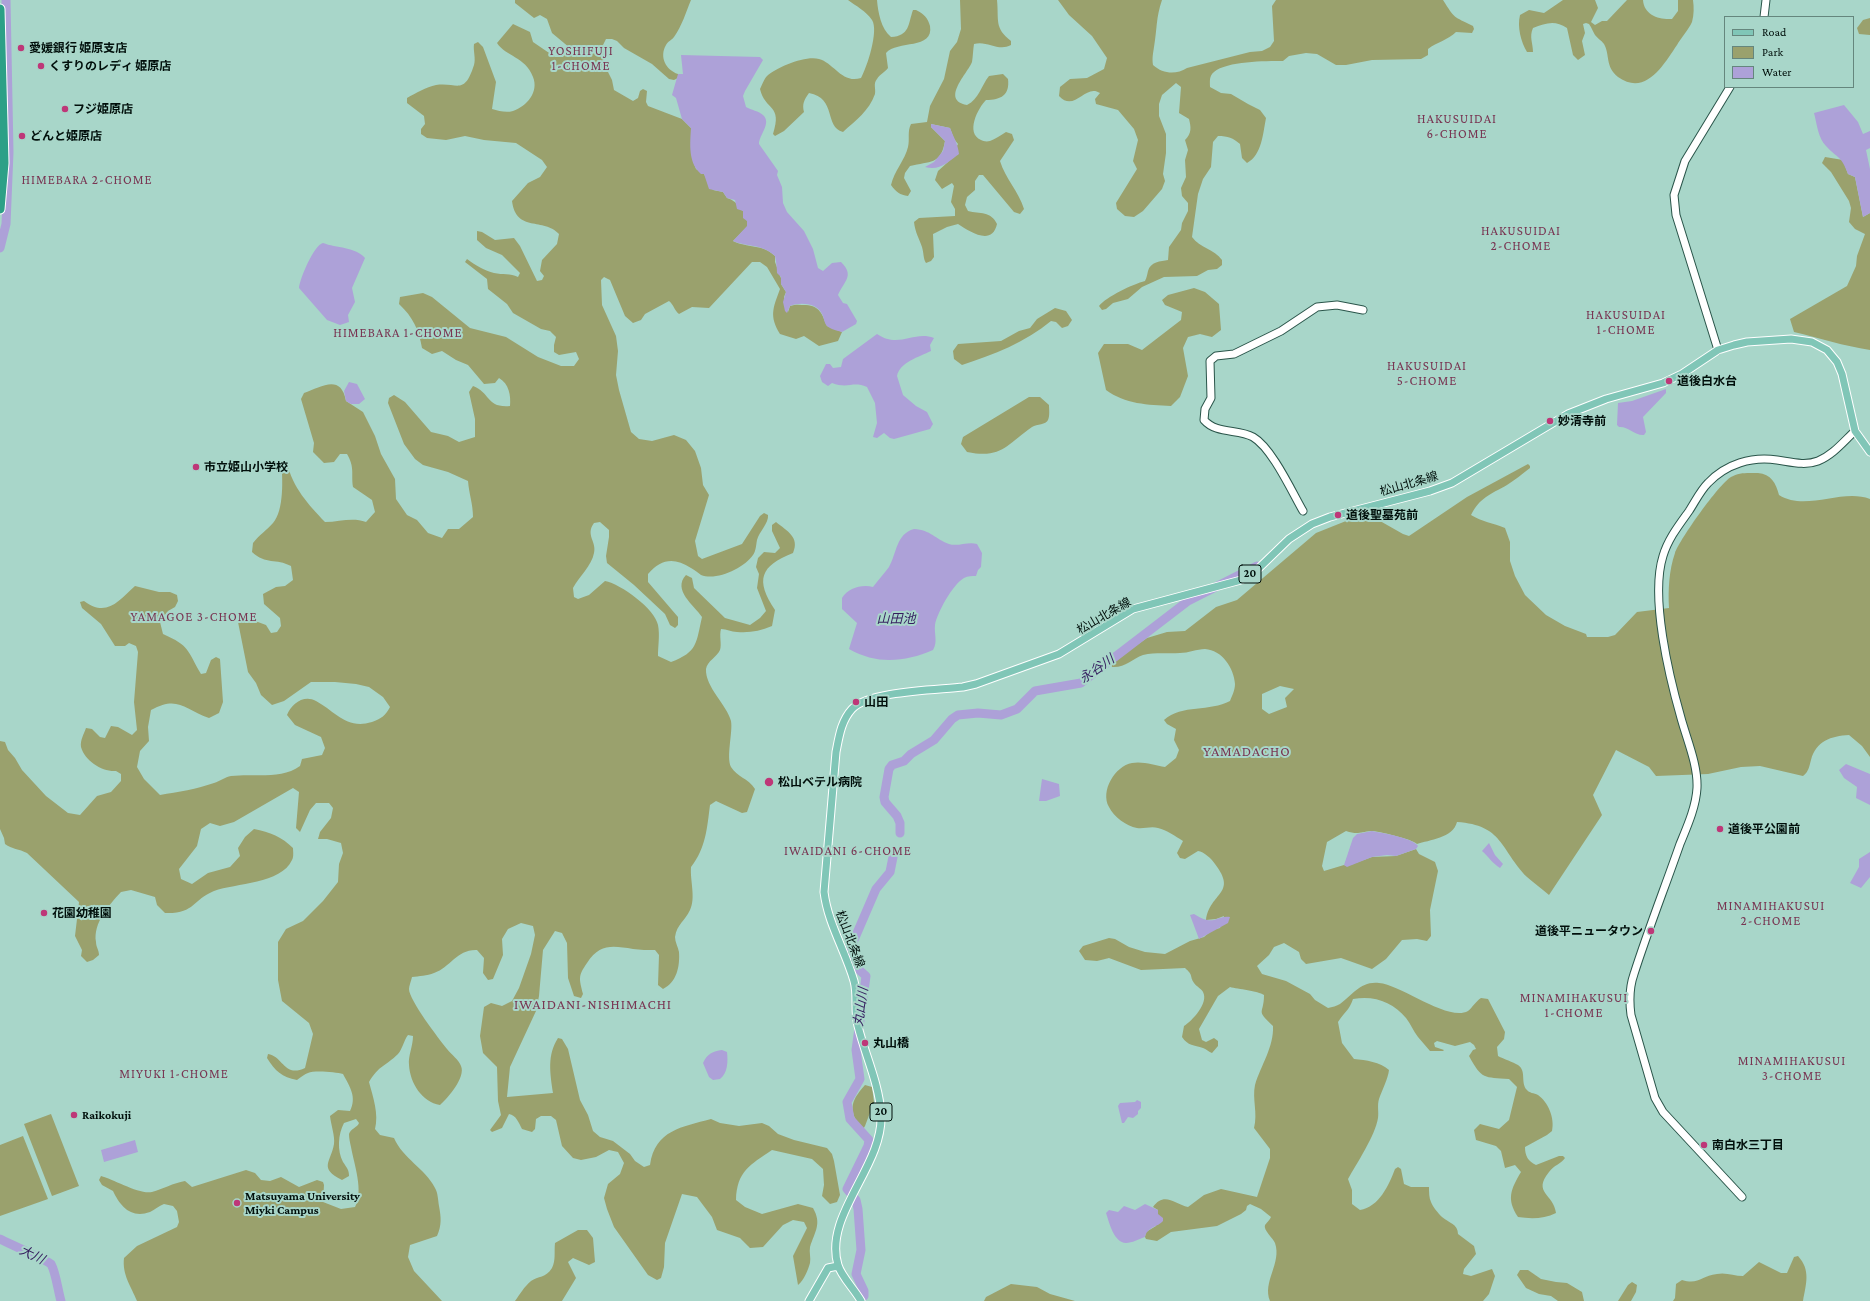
<!DOCTYPE html>
<meta charset="utf-8">
<style>
body{margin:0}
#map{position:relative;width:1870px;height:1301px;overflow:hidden;background:#a8d6c9;font-family:"Crimson Pro",serif}
canvas{display:block}
.legend{position:absolute;left:1724px;top:16px;width:130px;height:72px;box-sizing:border-box;background:#a8d6c9;border:1px solid #65867d;margin:0;padding:5px 7px;list-style:none;font-size:12px;color:#010f0b}
.legend li{display:flex;align-items:center;gap:8px;height:20px}
.legend b{width:20px;border:1px solid #65867d}
</style>
<div id="map">
<canvas width="1870" height="1301"></canvas>
<ul class="legend">
<li><b style="height:5px;background:#80c6b7"></b>Road</li>
<li><b style="height:11px;background:#9aa16d"></b>Park</li>
<li><b style="height:11px;background:#ada1d8"></b>Water</li>
</ul>
</div>
<script>
const ctx = document.querySelector('canvas').getContext('2d');
ctx.lineJoin = 'round';
function paint(path, color) { ctx.fillStyle = color; ctx.fill(path, 'evenodd'); }
function strokePath(path, color, width, dash) { ctx.strokeStyle = color; ctx.lineWidth = width; ctx.lineCap = dash ? 'butt' : 'round'; ctx.setLineDash(dash || []); ctx.stroke(path); }
function drawText(font, color, halo, rows, align = 'center') {
  ctx.font = font + ' "Crimson Pro","Noto Sans JP",serif'; ctx.lineWidth = 4; ctx.setLineDash([]); ctx.textBaseline = 'middle'; ctx.strokeStyle = halo; ctx.fillStyle = color; for (const [text, x, y, turn = 0] of rows) {
    ctx.save(); ctx.translate(x, y); ctx.rotate((+turn || 0) * Math.PI / 180); ctx.textAlign = isNaN(turn) ? turn : align; if (halo) ctx.strokeText(text, 0, 0); ctx.fillText(text, 0, 0); ctx.restore();
  }
}
paint(new Path2D(`
 M515,0H691C686,12 682,26 674,37C672,40 668,41 666,45C659,57 666,70 678,74V78L674,80L669,79L652,64L624,48L617,41L612,39H606L603,45L605,54L603,62L612,80L614,90L633,101L638,98L640,91L643,89L647,91L646,102L648,106L682,119L691,128L693,161L696,169L704,174L713,190L723,192L727,198C738,201 747,214 748,226L733,241C747,248 763,244 775,256V262L782,281L781,284L786,292L784,297L788,312L790,306C796,304 800,305 806,305C820,306 822,314 827,326L842,332L838,341L819,346L804,336L796,339L780,334C769,316 773,308 780,289L767,267L760,262H752L709,308L692,307L679,314C674,310 674,305 669,301L645,314L641,320L633,323L625,316L610,280L604,277L601,280L602,305L616,336L618,351L616,375L619,390L631,432L639,439L652,441L674,435L686,440L695,451L701,468L703,485L709,495L695,541L698,556L702,559L742,544L760,516L764,513L768,515C769,523 759,532 757,540C756,545 756,551 753,555C744,568 717,581 701,575C698,573 695,570 691,568C674,557 661,559 648,574V582L678,617V625L675,628L670,625L665,614L634,585L607,563L606,556L609,537V530L600,522L594,523C585,535 597,542 594,553C592,565 579,577 573,588L574,597L578,599L589,595L605,581C621,584 655,609 658,625C660,635 658,646 658,656L671,662C698,652 696,643 702,617C694,605 672,590 686,575L692,578L694,588L725,618L750,625L760,618L766,611L757,588L759,574L756,567L758,558L764,552L775,553L780,548L772,531V525L776,522C787,531 800,537 793,553C760,566 755,580 775,610L772,626C760,631 750,633 737,632C731,632 727,629 721,629C719,636 722,644 720,650C717,657 707,661 706,669C705,687 727,705 731,721C733,732 726,757 731,767C737,777 748,778 755,789L747,812L742,813L716,801L710,805C707,828 706,848 691,867C690,881 696,898 690,910C685,921 677,924 675,937C675,942 678,947 679,952C680,966 677,982 663,989L658,985L659,955L655,950C648,950 640,950 633,949C613,946 600,943 587,963C578,976 579,978 583,994L581,998L574,996L568,978L567,943L562,933L555,931L543,950L539,996L536,1011L510,1067L507,1097L553,1093C550,1073 547,1055 558,1038L562,1039L568,1049L580,1100L588,1115L593,1131L600,1137L613,1141L630,1154L635,1161L644,1167L650,1165C655,1130 682,1127 711,1119L720,1123L739,1126L762,1123L769,1126L778,1134L794,1140L827,1148L832,1154L834,1161L840,1195L837,1202L830,1204L822,1196L824,1185L823,1169L812,1159L772,1150C750,1165 737,1171 736,1200L745,1207L762,1214L798,1204L813,1208C822,1224 815,1231 810,1247C809,1252 811,1258 810,1263C808,1270 804,1280 798,1285L793,1256L807,1228L804,1222L793,1220L783,1225L763,1247L750,1248L740,1238L717,1230L712,1217L697,1197L682,1194L665,1243L664,1267L661,1278L657,1280L648,1275L614,1227L607,1209L604,1198L608,1184L620,1174L624,1163L618,1152L609,1150L596,1157L581,1160L573,1158L562,1146L556,1120L551,1116H541L536,1119L535,1129L532,1132L522,1129C519,1123 516,1115 509,1114L502,1128L492,1132L490,1130L501,1115L498,1101L497,1067L483,1053L480,1036L484,1007L491,1003L502,1006L512,1001L519,988L531,954L535,935L533,926L521,923L508,929L502,939L503,955L493,979L488,980L483,973L484,958L477,950C457,949 451,967 434,973C427,976 419,976 412,977C411,981 409,986 409,989C409,1000 439,1039 447,1049C451,1054 459,1060 461,1066C466,1077 448,1098 440,1105C422,1102 410,1083 409,1065C408,1056 413,1046 413,1036L408,1035C404,1040 402,1050 398,1054C386,1066 379,1065 369,1082C373,1097 379,1114 375,1129L380,1135L394,1138C403,1159 425,1168 435,1188C438,1193 438,1200 439,1206C441,1217 442,1225 437,1236L410,1245L408,1257L414,1271L442,1301H137C131,1286 122,1275 124,1258L137,1246L177,1227L179,1222L177,1211L173,1206L164,1204C159,1206 154,1210 150,1212C131,1219 120,1206 113,1191L102,1185L99,1180L101,1176C113,1179 140,1195 152,1192C163,1189 173,1183 185,1181L192,1187L246,1170L255,1173L261,1180L270,1181L281,1177L299,1187L317,1180L323,1182L324,1185L323,1202L341,1209L355,1207C364,1191 354,1164 351,1147C350,1143 349,1138 349,1134C351,1128 357,1128 359,1123L356,1119L344,1123C338,1134 337,1151 343,1162C347,1168 349,1170 349,1176L342,1180C318,1168 331,1162 334,1144C335,1136 331,1125 330,1116L338,1110L350,1111C357,1097 350,1087 343,1074C336,1072 314,1070 308,1073C305,1074 301,1077 297,1080C282,1077 275,1071 267,1058L268,1054C283,1056 284,1078 305,1068L313,1034L309,1023L282,1001L278,980V942L286,929L303,921L323,901L338,882L339,864L343,853L341,843L327,839H318L320,832L331,818L333,808L329,803H316L310,810L300,832L296,828L299,792L293,788L234,822L220,826L210,823L201,829L197,846L179,869L181,879L192,884L208,873L230,867L240,856L238,848L245,837L254,829C270,832 282,837 293,848C293,851 294,857 292,860C281,884 236,883 214,891C192,900 195,914 165,913L157,905L155,897L131,890L121,892C109,905 93,923 96,942C96,947 99,950 99,955L93,960L87,962L81,956L82,950L75,936L79,902L27,853C19,849 12,849 5,844L4,838L0,829V741L5,742L8,750L15,758L22,770L46,796L68,813L80,815L97,796L111,792L121,781V774L116,771C102,772 85,761 81,747C80,740 84,734 86,728L92,729L100,737L105,738L111,726L118,727L132,735L137,730L134,702L138,652L136,646L129,643L125,646H115L101,624L82,608L80,602L84,601C107,618 118,601 135,586L159,592H170L177,595L178,601L175,607L168,611L160,622L163,634C190,646 187,650 201,674L206,673L211,660L216,657L220,659L223,702L219,713L209,718C184,709 178,695 151,710L148,727L149,741L140,751L137,767L144,779L160,795C178,792 197,789 214,783C220,781 225,777 231,776C254,773 281,780 300,766L302,759L322,755L325,748L321,737L295,725L287,715C291,704 304,694 316,701C335,711 346,730 372,722C381,719 386,715 390,707L383,697L369,687L356,684L335,682H311L284,701L272,705L261,695L256,683L248,672L238,622L247,618L266,625L271,633L277,632L281,626L280,618L264,604L263,594L276,587L285,586L293,580L291,566C276,558 266,565 252,552L253,543C259,535 267,530 273,523C284,511 283,478 281,462L283,460L287,463C293,488 308,504 325,522C340,522 352,517 366,522L375,512L372,500L353,487C351,473 355,468 347,454H340L334,462L324,463L313,452L314,443L301,399L304,393C321,387 341,373 346,401L363,412L375,436L381,454L395,479L396,499L407,515L417,520L428,533L442,538L448,529H459L473,517C473,504 469,494 468,481L448,472L423,465L415,459L404,444L388,403L389,398L394,395L405,402L431,432L448,436L459,442L475,437V419L469,392L473,386C491,393 486,408 510,406C511,395 509,384 499,378L495,383L484,384L468,365L456,360L442,351L432,354L422,348C419,330 413,317 399,304L400,297L423,293L432,297L470,328L506,337L538,357L561,366H574L579,359L576,352L559,355L554,352V345L556,337L550,331L541,329L513,313L507,304L488,289L487,279L465,262L467,259C475,265 485,271 494,273C503,275 510,273 518,277L520,273L502,255L486,248L477,240V231L482,232L495,240L514,238L520,246L537,281L542,280L544,276L540,271L542,260L557,244L559,234C544,217 516,233 512,201L528,183L540,177L547,167L542,160L516,143L484,140L465,136L446,140L427,138L421,134V129L425,124L424,116L407,103V98C416,93 426,87 436,85C458,82 464,96 474,65C476,59 473,50 474,44L478,42L483,47L496,82L492,109C499,111 506,113 513,111C527,106 539,92 533,77C525,56 506,57 497,43L513,24L530,32L533,42L555,57H563L570,48L552,33L547,19L540,15L534,18L515,3Z
 M848,0H877C878,12 881,29 891,37C910,36 908,24 913,10H916C924,14 928,18 930,26C934,50 897,40 886,53L888,68C885,72 880,74 877,79C873,84 876,88 875,94C869,111 856,120 843,132C824,127 837,98 809,93C804,100 802,104 804,112L784,131L775,136L773,134C783,104 765,111 760,89C762,85 764,79 767,76C777,67 806,55 819,59C834,63 842,84 861,78C867,67 879,31 872,20C866,11 856,6 848,0Z
 M960,0H997C999,20 994,28 1011,41V45C998,52 987,40 974,44C973,50 973,56 972,62C968,73 940,100 967,105C979,99 981,86 989,76L1003,74L1008,79C1010,95 1001,100 986,100C978,108 965,133 981,140C983,141 986,142 990,141C995,139 1001,135 1006,132L1012,134L1014,140L1000,161C1005,178 1019,192 1024,209L1020,214L1014,212L983,175H979L975,181V190L967,197L965,205L968,211C980,214 991,211 997,224C992,247 969,231 958,224L947,227L933,234L934,257L931,261L926,263C923,258 924,254 922,247C919,238 915,232 914,222L919,218L955,216V209L951,202L954,186L952,183L942,189L935,180L938,171L948,162L958,144L954,139L950,128L931,124V127L945,141C941,165 930,161 910,166L905,173L904,178L911,191L908,196C900,195 896,192 891,185C894,171 905,160 908,147C910,139 907,132 911,124L927,122L930,106L944,79L950,51L957,42L961,29Z
 M1058,0H1162C1156,17 1157,30 1154,47C1153,54 1152,58 1153,65C1163,74 1176,75 1187,68L1250,52L1262,51L1270,47L1274,41L1272,6L1276,0H1443C1455,19 1453,16 1473,26L1474,29L1472,33L1456,32C1448,40 1437,42 1428,49V55L1421,59L1372,60L1346,65H1336L1317,54L1306,53L1289,56L1283,61C1265,61 1227,61 1214,72C1209,76 1210,81 1210,87L1221,93L1231,94L1248,104L1260,110L1266,118C1263,133 1262,155 1247,163L1242,158L1240,144C1233,138 1228,136 1218,136L1213,142L1211,167L1203,179L1198,194L1192,237C1200,248 1214,249 1222,260V265L1217,269L1208,270L1197,276L1164,277L1142,287L1128,299L1113,303L1106,309L1102,310L1099,306C1106,297 1133,284 1145,281C1147,277 1147,275 1148,271C1150,262 1161,261 1168,260L1169,247L1181,230L1182,223L1188,211V203L1182,196L1181,188L1186,177L1185,160L1188,150L1185,140C1192,133 1191,127 1189,119L1179,113L1181,87L1176,83L1162,95L1159,104V116L1166,134V153L1163,174L1165,181L1162,189L1143,211L1134,217L1125,216L1117,209L1116,203L1137,169L1133,161L1138,140L1134,129L1118,110L1096,104L1095,99L1100,93C1085,83 1075,113 1059,96L1060,87L1070,79L1087,78L1104,69L1107,58L1092,36L1069,15Z
 M1563,0H1595L1598,8L1591,22L1595,25L1602,21H1607L1627,0H1643C1644,15 1659,20 1672,19L1678,11V0H1693C1694,7 1694,15 1692,22C1689,29 1681,38 1677,45C1664,64 1646,97 1618,77C1605,67 1610,54 1604,44C1601,40 1597,38 1595,35C1593,32 1592,28 1589,24L1586,23L1583,24L1585,33L1582,41L1585,55L1578,60L1573,55L1567,28C1555,20 1546,23 1533,28C1529,37 1533,43 1533,52H1527C1521,42 1517,27 1520,15L1529,10L1544,13Z
 M1870,18V35L1859,34L1857,28L1863,20Z
 M1825,157L1843,160L1848,174L1855,177L1863,217L1870,213V350C1844,346 1819,338 1794,332L1790,319L1847,286L1856,266L1857,256L1865,234L1855,229L1849,222L1851,208L1849,201L1831,172L1822,163Z
 M1194,288L1205,292L1219,304L1221,330L1212,337L1200,334L1188,337L1183,348L1188,376L1180,397L1171,406C1148,405 1125,404 1106,390L1098,353L1104,344H1128L1142,350L1181,320L1182,312L1165,305L1162,300L1168,295Z
 M1055,308L1066,311L1072,320L1068,326L1062,328L1056,322L1051,321C1026,342 993,355 962,365L954,359L953,351L958,344L1001,341L1019,331L1030,328L1037,319Z
 M1029,397H1040L1049,405C1049,409 1050,416 1048,420C1046,425 1037,424 1032,427C1006,445 1002,459 967,452L961,444L963,437Z
 M1528,464L1530,466V468C1522,474 1515,480 1507,485C1491,494 1479,498 1471,515C1482,522 1493,523 1505,528L1510,542V561L1515,576L1525,595L1546,615L1565,626L1586,634L1587,637H1608L1615,635L1637,612L1669,608C1668,590 1669,570 1675,553C1680,539 1719,484 1731,477C1739,472 1748,473 1758,473C1771,474 1776,483 1779,495C1806,512 1842,488 1870,499V757L1862,746L1849,735C1831,736 1816,741 1811,760C1809,767 1809,771 1803,776L1760,766L1741,767L1708,774L1656,776L1649,767L1616,750L1593,795L1602,815L1549,895C1542,889 1534,883 1527,877C1500,849 1503,825 1457,822C1453,838 1429,840 1417,844C1412,839 1378,831 1371,831C1360,832 1358,835 1346,831L1327,842L1322,866L1324,871L1344,865L1347,866L1372,857L1396,856L1416,849L1419,854L1435,862L1438,871L1430,910L1431,936L1427,941L1417,939L1402,940L1386,959L1372,969L1341,958L1306,964L1301,959L1299,952L1284,943L1274,947L1269,955L1257,966L1262,974L1286,981L1310,994L1315,1000L1328,1008C1332,1007 1337,1006 1340,1004C1353,995 1360,981 1379,983C1402,985 1448,1022 1468,1011C1472,1008 1476,1001 1481,998L1488,999L1505,1032L1504,1039L1497,1047L1498,1056C1504,1059 1513,1062 1518,1065C1527,1071 1520,1083 1527,1090C1529,1093 1534,1093 1538,1095C1548,1102 1555,1118 1552,1131L1547,1135L1525,1147C1525,1156 1528,1161 1536,1165L1559,1156H1563L1565,1158C1561,1164 1554,1165 1549,1172C1532,1193 1554,1194 1556,1213C1544,1219 1531,1219 1518,1217C1506,1199 1511,1189 1521,1172L1515,1165L1505,1168L1501,1151L1496,1146L1476,1140L1474,1130L1480,1124L1499,1129L1509,1120L1517,1087L1509,1079C1484,1077 1482,1080 1469,1056L1473,1050L1476,1049L1474,1045L1470,1042L1455,1046L1437,1041L1434,1043L1435,1047L1444,1050L1443,1051H1430C1426,1046 1422,1042 1418,1037C1413,1031 1411,1024 1406,1018C1393,1002 1374,995 1353,999C1349,1011 1344,1012 1338,1022L1342,1043L1354,1059C1366,1060 1380,1062 1389,1070C1388,1079 1382,1090 1379,1099C1377,1106 1379,1112 1378,1118C1375,1136 1357,1163 1348,1179L1352,1190V1204L1360,1210C1379,1207 1389,1185 1395,1169L1398,1167L1401,1169L1404,1184L1411,1187H1429C1429,1192 1429,1198 1431,1202C1433,1207 1438,1213 1442,1217C1449,1223 1458,1224 1458,1234L1474,1246L1476,1254L1464,1269L1463,1274L1471,1276L1492,1269L1495,1276L1489,1294L1483,1301H1270C1262,1282 1282,1263 1275,1243C1273,1238 1263,1230 1265,1225C1267,1222 1270,1220 1271,1217L1261,1209L1250,1204L1247,1206L1246,1210L1241,1214L1217,1226L1171,1232L1157,1241L1146,1239L1145,1237L1146,1232L1156,1226L1159,1216L1157,1214L1158,1210L1153,1207C1164,1191 1175,1204 1188,1207L1204,1195L1221,1189L1257,1197L1270,1158V1149L1254,1128C1258,1113 1252,1099 1255,1085C1261,1065 1274,1047 1273,1026C1255,1009 1264,1015 1264,995C1258,991 1238,989 1230,987L1218,996L1199,1029L1202,1040L1206,1042L1214,1038L1218,1041V1046L1212,1053C1209,1052 1206,1049 1203,1048C1194,1045 1188,1046 1182,1037L1184,1026C1192,1021 1209,1003 1203,992C1202,989 1197,987 1194,983C1189,975 1194,976 1185,968L1141,970L1109,958L1097,961L1085,960L1079,951L1083,946L1109,938L1115,939L1129,947L1145,952L1165,954L1190,941L1204,937L1212,930L1220,928L1224,916L1216,919L1206,920C1210,892 1238,894 1215,864C1211,858 1204,852 1198,851L1185,859L1180,858L1177,853L1183,841C1175,836 1167,830 1158,828C1151,826 1144,829 1137,828C1126,826 1114,817 1109,807C1100,791 1115,766 1132,763C1142,761 1155,765 1165,767L1176,758L1179,750L1174,740L1176,729L1167,724L1164,720C1182,704 1210,712 1230,701C1232,696 1235,690 1235,684C1234,668 1222,650 1205,649C1197,649 1188,653 1180,653C1168,654 1156,652 1143,655C1132,659 1125,668 1112,667L1111,662L1147,638L1167,632L1185,631L1216,607L1237,600L1316,533L1346,521L1373,517L1403,534L1409,536L1467,497ZM1280,686L1294,689L1285,698L1287,707L1269,714L1262,709V694Z
 M865,1085L872,1087L874,1102L865,1126L862,1131C849,1110 849,1103 865,1085Z
 M51,1114L79,1186L52,1196L24,1124Z
 M23,1136L48,1199L0,1216V1145Z
 M578,1230H587L593,1238L595,1262L589,1265L573,1258L568,1262L576,1278L562,1301H515C520,1294 524,1287 531,1281C538,1276 546,1278 552,1268C556,1260 554,1252 555,1243Z
 M1798,1256C1811,1270 1806,1284 1803,1301H1673L1675,1298L1676,1284L1682,1280C1699,1285 1701,1276 1717,1274C1726,1272 1734,1276 1743,1276L1759,1262L1781,1273H1787L1794,1257Z
 M1520,1270H1528L1541,1279L1556,1282L1567,1283L1582,1292L1584,1301H1558L1551,1296L1539,1294L1526,1288L1517,1275Z
 M1632,1282L1637,1285L1636,1292L1631,1301H1618L1628,1285Z
 M1011,1284L1037,1287L1050,1294L1075,1301H984L986,1297Z`), '#9aa16d');
paint(new Path2D(`
 M681,55L760,57L763,60L745,91L743,96L746,107C751,110 759,111 763,115C772,123 759,135 759,144L778,171L777,175L782,187L783,203L787,212L804,231L813,249L818,268L823,271L832,263L841,262C855,276 844,281 838,295L843,303L847,304L857,321L856,324L842,332C838,331 830,329 827,326C824,323 824,317 822,314C817,303 800,302 790,306L787,313L785,311L783,302L786,292L781,284V277L777,273C777,268 776,260 775,256C763,244 747,247 733,241L747,226V221L743,218V211L737,209L735,200L727,198L723,192L709,189L704,174H701C688,163 690,144 691,128L682,119L676,98L672,95L678,74H683Z
 M1844,105L1858,122L1863,134L1870,131V148L1866,150L1870,169V213L1863,217L1855,177L1848,174C1841,155 1838,159 1826,146C1818,138 1817,124 1814,113Z
 M931,124L950,128C954,138 958,144 959,154C948,162 940,171 925,167L934,162L943,151L945,141L931,127Z
 M323,243C336,248 356,247 365,258L352,288L355,302L348,315L349,322L340,325L327,320L299,288C300,278 314,245 323,243Z
 M877,334C899,349 914,330 934,338L930,345L931,351C919,357 900,362 897,376L903,395L916,406L927,412L933,424L930,429L894,439L890,438L884,433L877,438L873,437L877,423L875,403L867,387C853,381 848,389 832,383L828,386L822,382L820,376L826,364H830L833,368L841,367L843,359Z
 M349,382L357,384L365,399L359,404H351L346,401L344,391Z
 M1666,389V393L1643,417L1646,432L1644,435C1635,436 1628,426 1619,427L1617,425L1618,403L1632,401Z
 M914,529C931,530 935,539 949,544C958,547 968,541 977,544L982,553L981,567L978,570L976,576C972,576 968,576 964,578C953,584 937,613 935,625C934,634 938,642 933,650C905,662 877,665 849,649L857,623L842,609V598C848,588 862,584 873,587C878,580 884,574 889,567C897,553 896,534 914,529Z
 M1846,764L1870,774V805L1856,798L1857,787L1844,778L1839,770Z
 M1042,779L1059,784L1060,796L1046,801H1039Z
 M1372,831C1382,833 1413,838 1418,846L1416,849L1396,856L1387,855L1372,857L1347,867L1344,865L1353,838L1357,834Z
 M1489,843L1495,855L1503,864L1500,868C1493,864 1488,856 1482,851Z
 M1870,852V877L1861,888L1850,883L1859,867V859Z
 M1194,914C1198,916 1202,919 1207,920C1215,922 1221,915 1230,917L1228,923L1199,939L1190,915Z
 M722,1050L727,1052C728,1061 728,1073 720,1079L713,1080L709,1077L703,1063C707,1054 713,1051 722,1050Z
 M1137,1100L1141,1102V1108L1138,1111V1114L1133,1118L1128,1117L1124,1123H1122L1118,1106L1120,1103L1135,1102Z
 M135,1140L138,1152L104,1162L101,1150Z
 M1145,1204L1158,1210V1214L1163,1218V1221C1158,1227 1147,1227 1145,1237C1139,1239 1132,1243 1126,1243C1114,1243 1109,1222 1106,1213L1109,1210L1118,1212L1124,1206L1135,1210Z`), '#ada1d8');
strokePath(new Path2D(`
 M0,248L6,224L9,152L6,0
 M900,833V823L897,816L885,802L884,797L889,769L892,765L904,761L911,754L934,740L952,719L958,715L978,713L1001,715L1017,709L1035,691L1081,683L1188,601L1257,566
 M0,1239C8,1243 48,1261 51,1264C56,1273 58,1291 61,1301
 M864,1296V1291L856,1274L861,1250L858,1209L856,1200L847,1189L868,1146L869,1140L850,1119L847,1102L860,1079L856,1050L866,976L857,968L851,954V947L876,889L890,872L893,857`), '#ada1d8', 9);
const secondary = new Path2D(`
 M1764,17L1766,0
 M1718,350L1676,215L1674,195L1685,161L1730,87
 M1303,511C1292,492 1272,448 1253,437C1238,429 1216,434 1204,420L1205,409L1211,398L1210,361L1216,356L1234,354L1281,331L1317,307L1337,305L1363,310
 M1742,1197L1663,1112L1655,1098L1631,1015C1629,1000 1629,988 1634,974C1648,930 1665,887 1680,844C1687,827 1696,807 1697,788C1698,765 1687,740 1681,718C1669,676 1650,597 1663,556C1668,539 1679,525 1689,511C1695,502 1700,491 1708,483C1726,464 1752,456 1777,460C1791,462 1805,466 1818,461C1833,455 1844,441 1855,431`);
const primary = new Path2D(`
 M809,1301L828,1268L838,1266
 M861,1301C855,1290 841,1276 838,1265C823,1215 884,1166 881,1114C879,1083 865,1055 858,1026C854,1011 858,995 854,981C845,950 828,924 824,892L836,752C839,737 841,721 852,709C868,691 938,690 963,687L976,684L1059,654L1133,609L1241,580L1259,568L1289,539L1312,524L1330,517L1430,491L1452,483L1568,414L1606,399L1663,383L1682,374L1718,350L1734,345L1747,342L1791,339L1812,342L1827,350L1837,362L1842,374L1855,431L1870,452`);
const highway = new Path2D(`
 M0,9L4,163L0,209`);
strokePath(secondary, '#2a554a', 9);
strokePath(primary, '#fff', 9);
strokePath(highway, '#fff', 11);
strokePath(secondary, '#fff', 7);
strokePath(primary, '#80c6b7', 7);
strokePath(highway, '#2ca087', 9);
for (const [x, y, r, color] of [
 [21,48,4,"#be3778"],
 [41,66,4,"#be3778"],
 [65,109,4,"#be3778"],
 [22,136,4,"#be3778"],
 [1669,381,4,"#be3778"],
 [1550,421,4,"#be3778"],
 [196,467,4,"#be3778"],
 [1338,515,4,"#be3778"],
 [856,702,4,"#be3778"],
 [769,782,5,"#be3778"],
 [1720,829,4,"#be3778"],
 [44,913,4,"#be3778"],
 [1651,931,4,"#be3778"],
 [865,1043,4,"#be3778"],
 [74,1115,4,"#be3778"],
 [1704,1145,4,"#be3778"],
 [237,1203,4,"#be3778"]
]) { const dot = new Path2D(); dot.arc(x, y, r, 0, 2 * Math.PI); ctx.fillStyle = color; ctx.fill(dot); strokePath(dot, '#a8d6c9', 1.5); }
for (const [x, y, w] of [
 [1250,574,22],
 [881,1112,22]
]) { const box = new Path2D(); box.roundRect(x - w / 2, y - 9, w, 18, 3); ctx.fillStyle = '#a8d6c9'; ctx.fill(box); strokePath(box, '#010f0b', 1); }
drawText('bold 11px', '#010f0b', null, [
 ["20",1250,574],
 ["20",881,1112]
]);
drawText('bold 12px', '#010f0b', '#a8d6c9', [
 ["愛媛銀行 姫原支店",29,48],
 ["くすりのレディ 姫原店",49,66],
 ["フジ姫原店",73,109],
 ["どんと姫原店",30,136],
 ["道後白水台",1677,381],
 ["妙清寺前",1558,421],
 ["市立姫山小学校",204,467],
 ["道後聖墓苑前",1346,515],
 ["山田",864,702],
 ["松山ベテル病院",778,782],
 ["道後平公園前",1728,829],
 ["花園幼稚園",52,913],
 ["道後平ニュータウン",1643,931,"right"],
 ["丸山橋",873,1043],
 ["Raikokuji",82,1115],
 ["南白水三丁目",1712,1145],
 ["Matsuyama University",245,1196],
 ["Miyki Campus",245,1210]
], 'left');
drawText('12px', '#010f0b', '#a8d6c9', [
 ["松山北条線",1409,484,-16],
 ["松山北条線",1104,616,-30],
 ["松山北条線",850,939,69]
]);
ctx.letterSpacing = '1px';
drawText('13px', '#793653', '#a8d6c9', [
 ["YOSHIFUJI",581,51],
 ["1-CHOME",581,66],
 ["HAKUSUIDAI",1457,119],
 ["6-CHOME",1457,134],
 ["HIMEBARA 2-CHOME",87,180],
 ["HAKUSUIDAI",1521,231],
 ["2-CHOME",1521,246],
 ["HAKUSUIDAI",1626,315],
 ["1-CHOME",1626,330],
 ["HIMEBARA 1-CHOME",398,333],
 ["HAKUSUIDAI",1427,366],
 ["5-CHOME",1427,381],
 ["YAMAGOE 3-CHOME",194,617],
 ["IWAIDANI 6-CHOME",848,851],
 ["MINAMIHAKUSUI",1771,906],
 ["2-CHOME",1771,921],
 ["MINAMIHAKUSUI",1574,998],
 ["1-CHOME",1574,1013],
 ["MINAMIHAKUSUI",1792,1061],
 ["3-CHOME",1792,1076],
 ["MIYUKI 1-CHOME",174,1074]
]);
ctx.letterSpacing = '0px';
drawText('italic 13px', '#341d5e', '#a8d6c9', [
 ["山田池",896,619],
 ["永谷川",1097,669,-35],
 ["丸山川",861,1007,-82],
 ["大川",32,1255,26]
]);
ctx.letterSpacing = '1px';
drawText('14px', '#793653', '#a8d6c9', [
 ["YAMADACHO",1247,752],
 ["IWAIDANI-NISHIMACHI",593,1005]
]);
ctx.letterSpacing = '0px';
</script>
